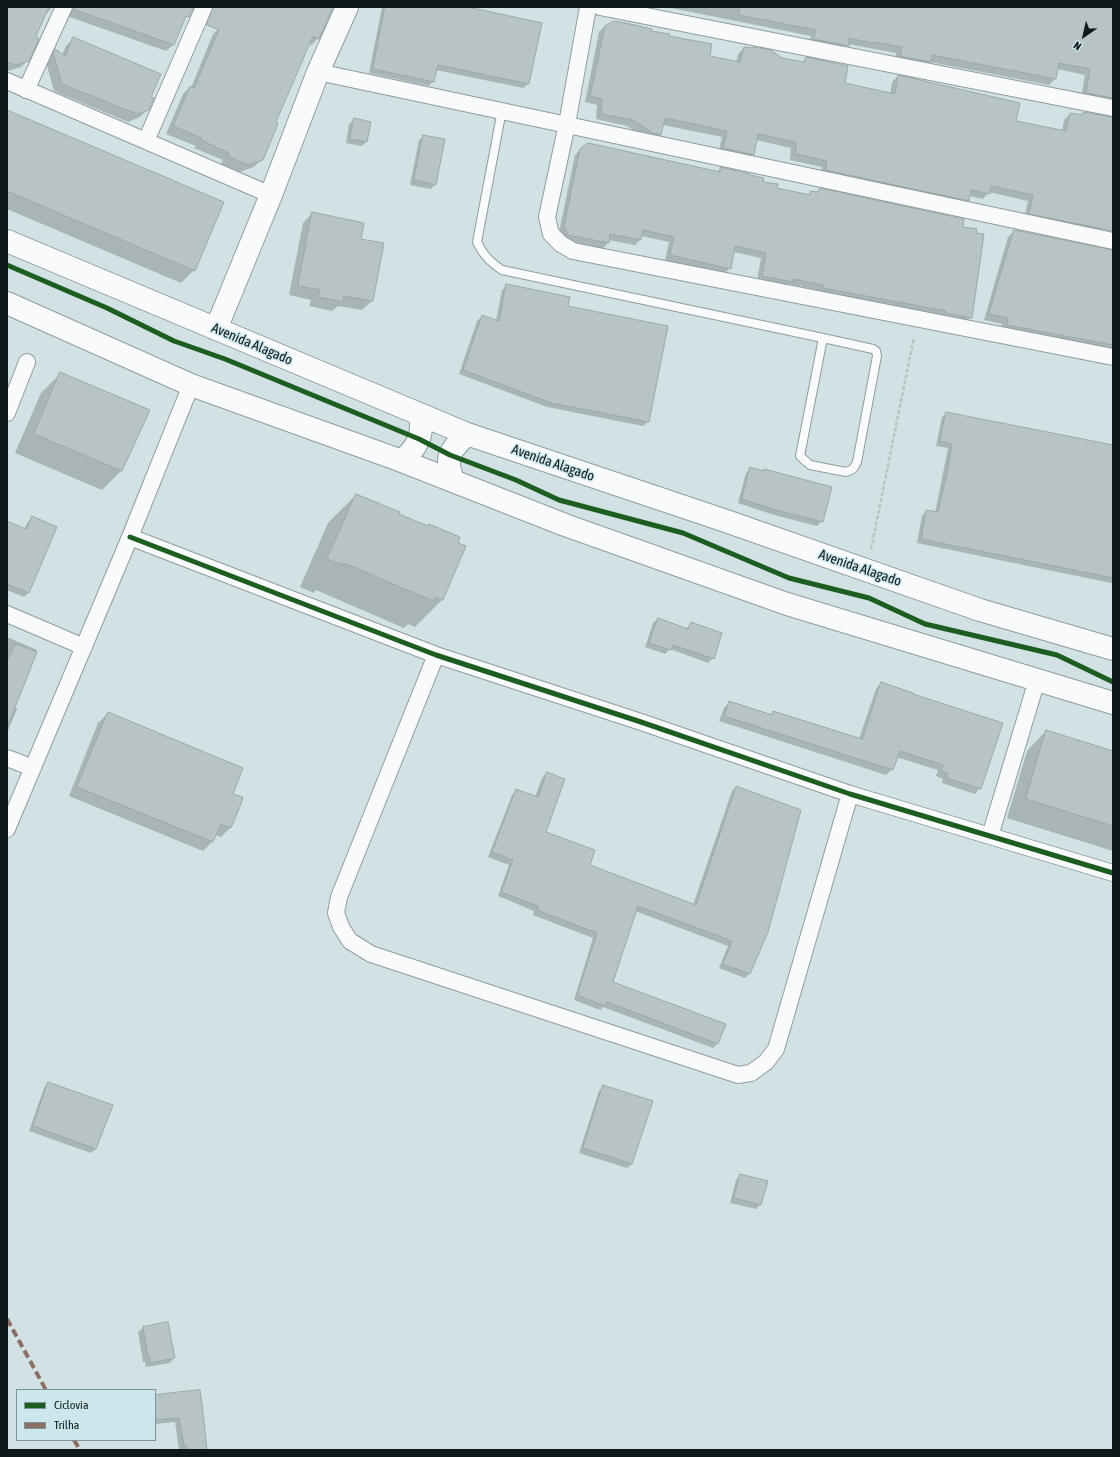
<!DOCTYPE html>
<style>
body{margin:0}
#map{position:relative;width:1120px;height:1457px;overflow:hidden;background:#d2e1e4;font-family:"Asap Condensed",sans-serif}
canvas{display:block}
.frame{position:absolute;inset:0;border:8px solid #0f191b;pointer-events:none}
.legend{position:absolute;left:16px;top:1389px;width:140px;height:52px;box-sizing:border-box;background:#cbe7eb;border:1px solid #809598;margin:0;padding:5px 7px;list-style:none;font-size:12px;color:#0f191b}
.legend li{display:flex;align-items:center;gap:8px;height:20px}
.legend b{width:20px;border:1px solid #809598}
.north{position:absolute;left:1064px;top:16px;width:40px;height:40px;-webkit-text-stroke:3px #cbe7eb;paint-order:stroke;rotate:214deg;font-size:11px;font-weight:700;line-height:16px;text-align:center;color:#0f191b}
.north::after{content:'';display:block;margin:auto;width:14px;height:18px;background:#0f191b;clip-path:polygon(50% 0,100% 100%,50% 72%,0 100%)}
</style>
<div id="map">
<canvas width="1120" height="1457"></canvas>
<div class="frame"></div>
<ul class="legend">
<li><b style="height:5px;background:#1b5e20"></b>Ciclovia</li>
<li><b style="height:5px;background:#8d6e63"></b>Trilha</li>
</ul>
<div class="north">N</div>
</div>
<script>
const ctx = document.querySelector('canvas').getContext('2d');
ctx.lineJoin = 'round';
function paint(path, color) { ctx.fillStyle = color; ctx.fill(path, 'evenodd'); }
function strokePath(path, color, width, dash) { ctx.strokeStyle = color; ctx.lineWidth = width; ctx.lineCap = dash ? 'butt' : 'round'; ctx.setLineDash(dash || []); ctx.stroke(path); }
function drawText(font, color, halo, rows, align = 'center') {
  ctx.font = font + ' "Asap Condensed",sans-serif'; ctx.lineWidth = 3; ctx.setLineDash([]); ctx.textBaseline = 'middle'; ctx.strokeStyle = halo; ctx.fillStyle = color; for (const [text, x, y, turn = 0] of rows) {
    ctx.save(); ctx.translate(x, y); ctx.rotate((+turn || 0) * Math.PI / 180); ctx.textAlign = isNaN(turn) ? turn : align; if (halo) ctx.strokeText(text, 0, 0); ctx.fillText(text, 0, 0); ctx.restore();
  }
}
paint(new Path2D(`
 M7,7H52L44,17L35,37L28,60L21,67L8,71Z
 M64,7H170L185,17L173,45L166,51L67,16Z
 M225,7H325L318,38L312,45Z
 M382,7H465L528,84L523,88L436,70L433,81L429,86L369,73Z
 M671,7H1113V106L1081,99L1085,75L1057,69L1055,79L1049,85L930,62L924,68L895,62L896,53L848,44L842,52L808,45L811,36L671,8Z
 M617,21L638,25L637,27L668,37L709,57L736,62L738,54L744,48L781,59L802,63L806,58L844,84L890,94L892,82L898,76L1015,121L1062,131L1064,120L1070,114L1081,116L1083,113L1113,118V224L1093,220L1102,229L1096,235L1024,219L1028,201L989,192L983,199L969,196L968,200L962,206L820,176L822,167L790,160L791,148L756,140L753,154L747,160L718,154L722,137L663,125L661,135L655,141L647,139L627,126L596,119L597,105L585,102L599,32L605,26Z
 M221,27L274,123L262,159L254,167L240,172L221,164L223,160L194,148L196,146L166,134L183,94L190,87L191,88L213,34Z
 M74,38L150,97L148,109L140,117L128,122L54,91L46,62L55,51L62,55L66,46Z
 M7,111L194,270L181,283L7,209Z
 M354,120L366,142L362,146L346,143L349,124Z
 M424,136L435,184L431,189L410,185L419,140Z
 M580,150L717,172L721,168L762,183L776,189L807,195L811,192L816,193L820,189L961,227L971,317L965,323L818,293V290L789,284L786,287L757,281L761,258L733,252L730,268L724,274L665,261L669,242L641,236L640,240L635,245L608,240V243L603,248L563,240L559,232L575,155Z
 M312,213L360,240L372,301L362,310L338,306L332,311L309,306L311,300L289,295L303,223Z
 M1014,231L1113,251V352L1001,330L1002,324L984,320L1008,237Z
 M507,286L567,306L667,327L648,422L643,426L547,407L459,374L477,321L482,316L496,321L502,290Z
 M60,374L148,411L121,471L102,490L15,453L41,393Z
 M947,413L1113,446V581L1111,583L917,543L922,516L927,511L935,513L948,448L936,446L942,417Z
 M751,468L822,521L817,526L774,515L738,503L746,473Z
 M356,495L442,600L415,627L408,624L404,628L316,590L314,593L300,587L328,523Z
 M32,517L56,527L28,593L24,597L7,590V522L24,529L28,522Z
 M658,619L686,629L691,623L713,658L708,663L670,649L665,654L645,647L653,623Z
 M7,637L37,650L15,707L17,709L7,733Z
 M881,683L980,788L975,794L942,783L943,779L936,776L938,770L896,757L892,769L886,775L719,721L724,708L730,702L770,715L773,712L859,739L876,689Z
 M108,713L231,794L230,828L221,837L215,835L212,842L203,851L69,796L98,723Z
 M1046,731L1113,752V851L1007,818L1027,751Z
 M547,773L545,832L589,865L693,905L732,791L736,787L749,974L745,978L719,968L728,946L635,911L612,983L717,1044L713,1048L603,1007L600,1010L574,1000L593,938L533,915L534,911L498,896L509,865L488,857L512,795L516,790L535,797L542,778Z
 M49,1083L112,1105L96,1149L91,1153L29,1131L44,1088Z
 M604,1086L632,1164L627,1168L579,1153L599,1091Z
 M740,1175L760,1205L756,1209L730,1203L736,1180Z
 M167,1323L174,1358L170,1363L146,1367L145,1362H143L138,1332L143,1328Z
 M167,1393V1395L206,1450H179L175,1422L155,1424V1395Z`), '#0003');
const building = new Path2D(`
 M7,7H49L36,36L39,39L29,61L15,65L7,62Z
 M73,7H194L189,17L186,16L174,45L73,9Z
 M213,7H333L319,39L313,36L276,122L278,124L263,160L248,165L228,156L229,153L201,140L202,138L173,126L190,86L194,88L219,30L207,25Z
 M385,7H468L542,23L529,84L438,65L434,82L373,69Z
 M740,7H1113V98L1086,93L1090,69L1059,63L1056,79L932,55L931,62L900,56L902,47L873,42L872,43L849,38V46L813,39L816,30L739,15Z
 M615,21L652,29L651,31L670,34L669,36L712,44L710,56L740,62L744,47L752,48L753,47L771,50L782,58L804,62L806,57L848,66L845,83L895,94L898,75L1020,103L1016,121L1066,131L1070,113L1083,115V112L1113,117V231L1029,214L1033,195L991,186L990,194L971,190L969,201L825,170L827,161L796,154V142L758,134L754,155L723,148L727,131L665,118L661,135L653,133L633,120L601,114L602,99L590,96L605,26Z
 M73,37L161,74L151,97L154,98L149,110L137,114L62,84L53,53L55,49L65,56Z
 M7,110L224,202L195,271L7,191Z
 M354,118L371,122L367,142L350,139Z
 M423,135L445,139L436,185L414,180Z
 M588,143L720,172V167L750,174V175L764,178L763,182L778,184L777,188L810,195V191L818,192L820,188L964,219L963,227L977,229L976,233L984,234L972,318L945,313L946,311L823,288V285L793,279V282L762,276L766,253L735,246L731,269L670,255L674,237L643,230L641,240L610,234L609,243L568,235L564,226L580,149Z
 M312,212L364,223L361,239L384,243L373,301L344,296L343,302L318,297L320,290L298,286Z
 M1014,230L1113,250V345L1007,325L1008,318L989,314Z
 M506,284L570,297L568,306L668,326L649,422L551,403L463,370L482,315L499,321Z
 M60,372L150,410L122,471L34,434Z
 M946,412L1113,445V578L921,539L926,510L938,512L947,473L952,444L940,441Z
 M750,467L764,471V469L832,487L823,522L779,511L742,499Z
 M356,494L400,512L399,514L428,526L429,524L460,537L458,543L466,546L443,600L435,597L433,601L344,563L343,565L327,559Z
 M32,516L57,527L29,593L7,584V521L26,529Z
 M658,618L688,629L691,622L722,633L714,659L673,645L671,650L649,643Z
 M16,644L37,652L7,728V661Z
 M881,682L913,693V694L1003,723L981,789L947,778L948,773L941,771L943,765L900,751L893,770L724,716L729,701L772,715L773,711L862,739Z
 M108,712L243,768L233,794L243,797L241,804L231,828L221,824L213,842L77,787Z
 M1046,730L1113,751V826L1026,799Z
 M547,772L565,779L546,832L595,850L590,865L696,905L736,786L801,810L768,932L750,974L723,964L732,941L638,906L613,982L726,1024L718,1044L607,1002L605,1006L577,995L597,933L537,910L538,906L501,892L513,860L492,852L516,789L538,797Z
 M48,1082L113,1105L96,1149L33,1126Z
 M603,1085L653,1101L632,1164L583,1148Z
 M740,1174L768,1181L761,1205L734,1198Z
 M168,1322L175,1358L150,1363V1358H148L143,1327Z
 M200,1390L202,1404L207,1450H188L186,1445L184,1446L179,1418L155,1420V1395Z`);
paint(building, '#b8c3c4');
strokePath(building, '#9ca8a8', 1);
const lane = new Path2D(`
 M502,110L477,242C484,256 489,261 502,270L823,338L873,349L876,351L877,356L857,462L853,469L846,472L810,465L800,456L823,338`);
const street = new Path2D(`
 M588,7L567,124L547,217L551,234L561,244L573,251L1113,357
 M600,7L1113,108
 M318,72L1113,241
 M7,81L271,195
 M26,90L64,7
 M146,141L204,7
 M7,413L27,362
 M130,537L436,655L641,722L850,794L1113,873
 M7,614L84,647
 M436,655L339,897L336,913L341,927L350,941L371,954L738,1075L751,1073L766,1062L776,1049L850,794
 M7,758L33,768
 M7,829L130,537L191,385
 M990,836L1037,680`);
const secondary = new Path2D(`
 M7,241L467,434L723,520L980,610L1113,649
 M7,303L191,385L402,461L565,525L787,604L1113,703
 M216,329L271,195L318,72L347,7
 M402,461C417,447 424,436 420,415
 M453,480C444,456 450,451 467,434`);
strokePath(lane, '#909c9e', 10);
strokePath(street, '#909c9e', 18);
strokePath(secondary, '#909c9e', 24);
strokePath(new Path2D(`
 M871,549L914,337`), '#bcc1c1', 2.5, [4, 2]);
strokePath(lane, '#f8fafb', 8);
strokePath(street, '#f8fafb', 16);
strokePath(secondary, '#f8fafb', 22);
strokePath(new Path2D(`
 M7,1319L46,1390
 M74,1440L80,1450`), '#8d6e63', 4, [8, 4]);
strokePath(new Path2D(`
 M7,265L107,308L174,341L225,359L419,439L450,455L516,480L559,500L683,533L789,578L869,598L925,624L1057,655L1113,682
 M130,537L436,655L641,722L850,794L1113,873`), '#1b5e20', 5);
drawText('14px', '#0f191b', '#cbe7eb', [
 ["Avenida Alagado",252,344,23],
 ["Avenida Alagado",553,463,19],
 ["Avenida Alagado",860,568,19]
]);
</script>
